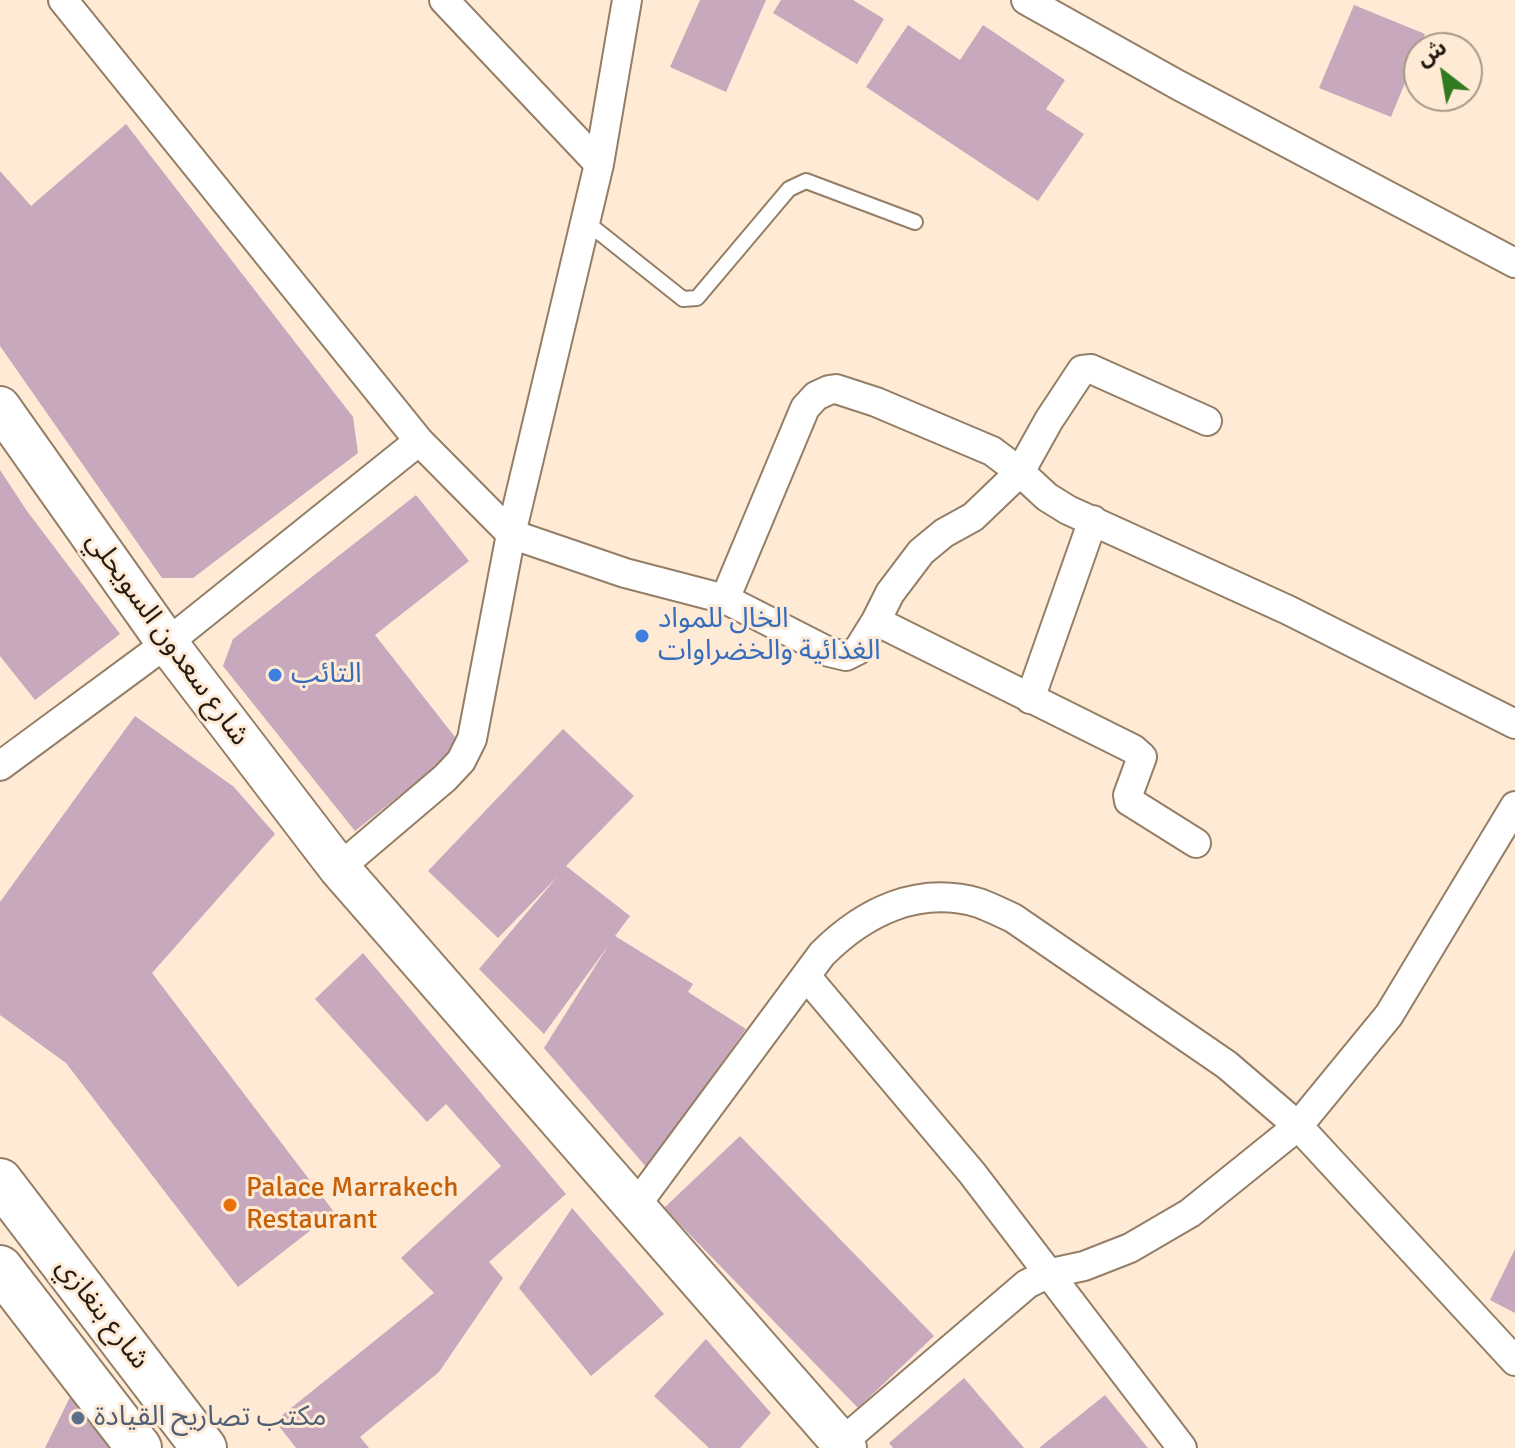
<!DOCTYPE html>
<meta charset="utf-8">
<style>
body{margin:0}
#map{position:relative;width:1515px;height:1448px;overflow:hidden;background:#feead5;font-family:Signika,"Noto Sans Arabic",sans-serif}
canvas{display:block}
.north{position:absolute;left:1403px;top:32px;width:80px;height:80px;box-sizing:border-box;background:#feead5;border:2px solid #a79887;border-radius:50%;rotate:329deg;font-size:22px;font-weight:700;line-height:32px;text-align:center;color:#251d13}
.north::after{content:'';display:block;margin:auto;width:28px;height:36px;background:#317a20;clip-path:polygon(50% 0,100% 100%,50% 72%,0 100%)}
</style>
<div id="map">
<canvas width="1515" height="1448"></canvas>
<div class="north">ش</div>
</div>
<script>
const ctx = document.querySelector('canvas').getContext('2d');
ctx.lineJoin = 'round';
function paint(path, color) { ctx.fillStyle = color; ctx.fill(path, 'evenodd'); }
function strokePath(path, color, width, dash) { ctx.strokeStyle = color; ctx.lineWidth = width; ctx.lineCap = dash ? 'butt' : 'round'; ctx.setLineDash(dash || []); ctx.stroke(path); }
function drawText(font, color, halo, rows, align = 'center') {
  ctx.font = font + ' Signika,"Noto Sans Arabic",sans-serif'; ctx.lineWidth = 6; ctx.setLineDash([]); ctx.textBaseline = 'middle'; ctx.strokeStyle = halo; ctx.fillStyle = color; for (const [text, x, y, turn = 0] of rows) {
    ctx.save(); ctx.translate(x, y); ctx.rotate((+turn || 0) * Math.PI / 180); ctx.textAlign = isNaN(turn) ? turn : align; if (halo) ctx.strokeText(text, 0, 0); ctx.fillText(text, 0, 0); ctx.restore();
  }
}
paint(new Path2D(`
 M700,0H766L726,92L670,67Z
 M781,0H853L884,19L857,64L773,13Z
 M1354,5L1425,34L1391,117L1319,88Z
 M908,25L960,60L983,25L1065,80L1046,109L1084,134L1038,201L866,87Z
 M126,124L353,417L358,453L193,578H162L0,346V171L31,206Z
 M0,470L27,511L120,634L35,700L0,656Z
 M416,495L469,561L375,635L462,746L355,831L223,666L233,639Z
 M135,716L234,787L275,834L152,973L334,1212L238,1287L66,1063L0,1015V902Z
 M563,729L634,796L566,866L630,916L615,936L693,984L688,992L746,1029L647,1168L544,1048L608,946L544,1034L479,969L558,876L498,938L428,871Z
 M363,953L566,1194L489,1262L503,1278L439,1372L360,1437L369,1448H296L275,1421L434,1293L401,1258L501,1166L446,1104L427,1122L315,999Z
 M740,1136L934,1336L858,1408L664,1208Z
 M572,1208L664,1314L591,1376L519,1288Z
 M1515,1249V1313L1490,1300Z
 M706,1339L771,1413L740,1448H709L654,1396Z
 M964,1378L1024,1448H893L889,1443Z
 M74,1389L118,1448H45Z
 M1105,1395L1148,1448H1039Z`), '#c7a8bc');
const lane = new Path2D(`
 M585,221L683,299L697,298L789,189L806,181L915,222`);
const street = new Path2D(`
 M63,0L419,441L511,534L625,573L725,599L805,408L816,396L829,390L836,389L876,402L992,451L1020,472L1047,497L1068,510L1288,610L1515,724
 M444,0L599,164
 M1026,0L1178,85L1515,263
 M725,599L829,652L846,656L858,650L876,621L1133,749L1142,757L1128,795L1129,801L1196,843
 M876,621L890,593L921,552L944,533L973,517L1020,472L1049,420L1082,370L1091,369L1207,421
 M1030,699L1093,520
 M0,766L167,643L419,441
 M339,868L445,778L461,761L472,739L511,534L599,164L627,0
 M806,976L972,1173L1182,1448
 M634,1208L822,954C864,912 918,885 979,903C990,907 1002,913 1013,918L1227,1065L1298,1126L1515,1361
 M841,1443L1027,1284L1047,1274L1084,1266L1130,1248L1190,1213L1298,1126L1389,1015L1515,806`);
const secondary = new Path2D(`
 M0,407L167,643L339,868L846,1448`);
const primary = new Path2D(`
 M0,1181L204,1448
 M0,1268L139,1448`);
strokePath(lane, '#947e65', 18);
strokePath(street, '#947e65', 32);
strokePath(secondary, '#947e65', 44);
strokePath(primary, '#947e65', 48);
strokePath(lane, '#fff', 14);
strokePath(street, '#fff', 28);
strokePath(secondary, '#fff', 40);
strokePath(primary, '#fff', 44);
for (const [x, y, r, color] of [
 [642,636,8,"#3f7fe0"],
 [275,675,8,"#3f7fe0"],
 [230,1205,8,"#e8710a"],
 [78,1418,8,"#5c6f8a"]
]) { const dot = new Path2D(); dot.arc(x, y, r, 0, 2 * Math.PI); ctx.fillStyle = color; ctx.fill(dot); strokePath(dot, '#feead5', 3); }
drawText('28px', '#366cbe', '#feead5', [
 ["الخال للمواد",658,620],
 ["الغذائية والخضراوات",658,652],
 ["التائب",291,675]
], 'left');
drawText('28px', '#251d13', '#feead5', [
 ["شارع سعدون السويحلي",167,639,54],
 ["شارع بنغازي",102,1314,52]
]);
drawText('28px', '#c56008', '#feead5', [
 ["Palace Marrakech",246,1189],
 ["Restaurant",246,1221]
], 'left');
drawText('28px', '#4e5e75', '#feead5', [
 ["مكتب تصاريح القيادة",94,1418]
], 'left');
</script>
